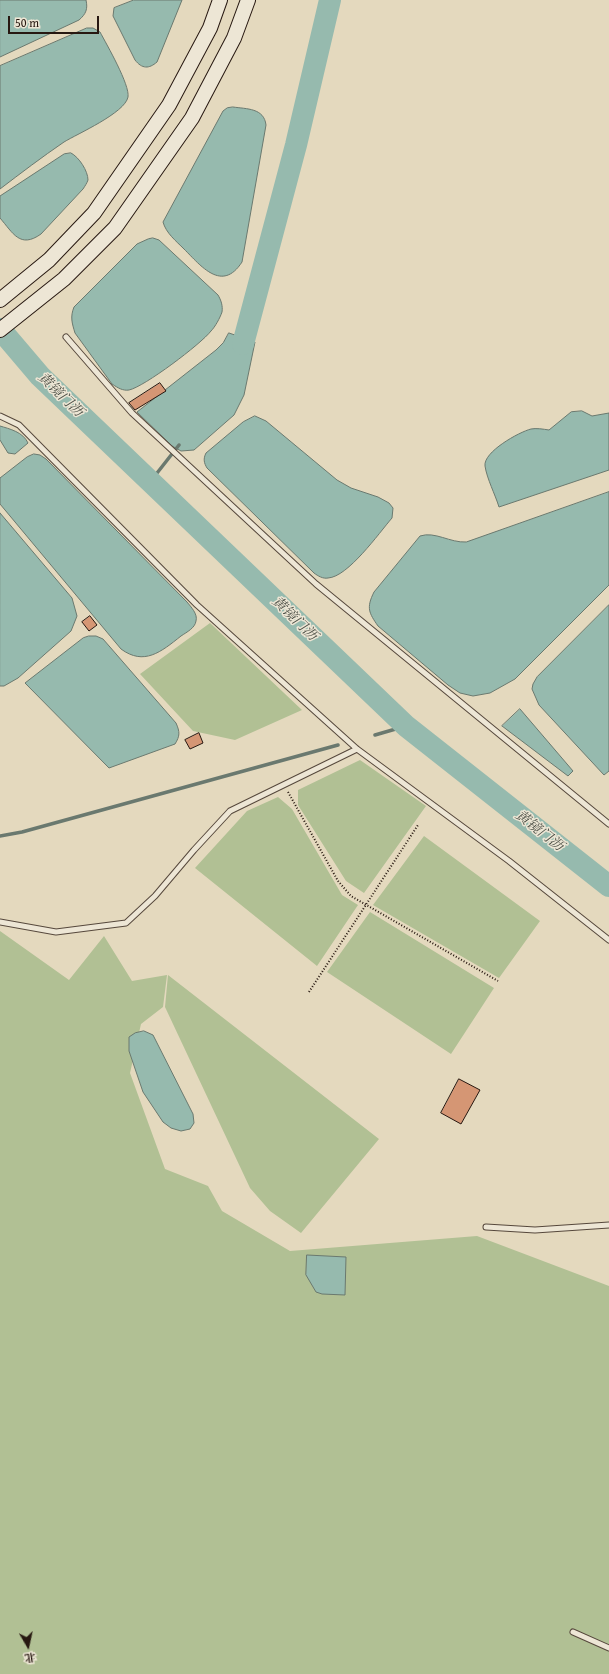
<!DOCTYPE html>
<meta charset="utf-8">
<style>
body{margin:0}
#map{position:relative;width:609px;height:1674px;overflow:hidden;background:#e4d9be;font-family:"Gentium Book Plus","Noto Serif SC",serif}
canvas{display:block}
.north{position:absolute;left:8px;top:1626px;width:40px;height:40px;-webkit-text-stroke:3px #ede6d5;paint-order:stroke;rotate:171deg;font-size:11px;font-weight:700;line-height:16px;text-align:center;color:#271811}
.north::after{content:'';display:block;margin:auto;width:14px;height:18px;background:#271811;clip-path:polygon(50% 0,100% 100%,50% 72%,0 100%)}
.scale{position:absolute;left:8px;top:16px;width:91px;height:18px;box-sizing:border-box;border:2px solid #271811;border-top:0;padding-left:5px;font-size:12px;line-height:14px;white-space:nowrap;color:#271811;-webkit-text-stroke:3px #ede6d5;paint-order:stroke}
</style>
<div id="map">
<canvas width="609" height="1674"></canvas>
<div class="north">北</div>
<div class="scale">50 m</div>
</div>
<script>
const ctx = document.querySelector('canvas').getContext('2d');
ctx.lineJoin = 'round';
function paint(path, color) { ctx.fillStyle = color; ctx.fill(path, 'evenodd'); }
function strokePath(path, color, width, dash) { ctx.strokeStyle = color; ctx.lineWidth = width; ctx.lineCap = dash ? 'butt' : 'round'; ctx.setLineDash(dash || []); ctx.stroke(path); }
function drawText(font, color, halo, rows, align = 'center') {
  ctx.font = font + ' "Gentium Book Plus","Noto Serif SC",serif'; ctx.lineWidth = 3; ctx.setLineDash([]); ctx.textBaseline = 'middle'; ctx.strokeStyle = halo; ctx.fillStyle = color; for (const [text, x, y, turn = 0] of rows) {
    ctx.save(); ctx.translate(x, y); ctx.rotate((+turn || 0) * Math.PI / 180); ctx.textAlign = isNaN(turn) ? turn : align; if (halo) ctx.strokeText(text, 0, 0); ctx.fillText(text, 0, 0); ctx.restore();
  }
}
paint(new Path2D(`
 M210,623L302,710L235,740L193,731L140,674Z
 M360,760L426,806L364,893L346,881L298,805V790Z
 M278,797L292,809L342,895L358,905L317,966L195,868L247,811Z
 M424,836L540,921L499,978L373,905Z
 M370,912L494,988L451,1054L327,972Z
 M0,931L69,980L104,936L132,981L167,975L163,1007L141,1024L130,1073L165,1169L208,1186L222,1211L290,1251L477,1236L609,1286V1674H0Z
 M168,975L379,1139L301,1233L270,1211L250,1188L165,1007Z`), '#b1c094');
const water = new Path2D(`
 M0,0H86C88,9 86,14 79,20L0,57Z
 M134,0H182L157,62C149,69 142,69 135,60L113,16L114,8Z
 M87,28H93L100,32C107,45 130,85 128,97C125,113 77,134 64,142C42,157 21,173 0,189V66Z
 M233,107C247,109 264,108 266,125L242,262C222,293 201,266 184,249C176,241 166,233 163,222L223,111L227,108Z
 M71,153C79,157 88,171 88,180C87,183 85,186 83,189L41,234C20,249 13,233 0,218V196L64,154Z
 M153,238L159,240L218,295C221,300 223,306 222,312C220,318 215,327 211,331C201,344 144,387 129,390C123,391 118,388 112,384L75,333C72,323 70,317 74,307L137,244L148,239Z
 M229,333L255,342L244,395L234,415L194,450L181,451L172,446L137,412L216,350L223,343Z
 M582,411L592,416L609,413V470L499,507C495,494 487,479 485,466C483,452 519,432 531,429C536,428 543,429 549,430L571,412Z
 M255,416L266,421L337,480L351,488L378,497L389,503L393,508L392,518C379,533 348,577 328,578C323,579 318,576 314,573L207,468C204,463 203,459 206,453L243,422Z
 M0,426C10,429 23,432 28,443L15,454L8,453L0,440Z
 M34,454L40,455L46,459L187,602C191,607 198,614 196,621C195,628 187,632 181,636C161,652 144,666 121,649L0,504V478L27,457Z
 M609,492V585L515,679L490,693L473,696L460,693L448,685L378,626C369,613 366,608 374,592L420,536C435,531 450,543 466,542Z
 M0,513L72,598L77,616L71,631L18,678L4,686H0Z
 M609,605V771L604,775L539,705L532,689L533,684L537,677Z
 M89,636H96L103,639L176,723C180,732 180,736 175,744L109,768L25,683L83,638Z
 M520,709L573,771L568,776L502,726Z
 M144,1031L153,1035L193,1114L194,1123L190,1129L181,1131L171,1128L163,1122L143,1092L129,1051V1037L135,1033Z
 M307,1255L346,1257L345,1295L322,1294L316,1292L306,1275Z`);
paint(water, '#96baae');
strokePath(water, '#6a796f', 1);
strokePath(new Path2D(`
 M150,482L179,445
 M375,735L406,726
 M0,836L22,832L338,745`), '#6a796f', 3.5);
strokePath(new Path2D(`
 M0,329L40,376L406,726L609,886
 M243,344L296,145L330,0`), '#96baae', 22);
const building = new Path2D(`
 M160,383L166,391L135,410L129,403Z
 M90,616L97,625L89,631L82,622Z
 M199,733L203,743L190,749L185,740Z
 M459,1079L480,1090L461,1124L441,1113Z`);
paint(building, '#d59674');
strokePath(building, '#271811', 1);
const service = new Path2D(`
 M66,337L132,413L316,584L609,824
 M0,416L19,425L197,605L357,749L509,861L609,940
 M0,922L56,932L126,923L155,896L194,850L230,811L357,749
 M486,1227L535,1230L609,1225
 M573,1632L609,1648`);
const secondary = new Path2D(`
 M0,300L49,260L94,213L169,105L210,28L220,0
 M0,330L64,279L115,228L192,118L234,38L248,0`);
strokePath(service, '#56483c', 7);
strokePath(secondary, '#271811', 16);
strokePath(new Path2D(`
 M288,792L338,881L351,896L498,981
 M309,992L418,825`), '#271811', 2, [1, 2]);
strokePath(service, '#ede6d5', 5);
strokePath(secondary, '#ede6d5', 14);
drawText('italic 14px', '#4e5148', '#ede6d5', [
 ["黄镜门沥",60,395,44],
 ["黄镜门沥",294,619,44],
 ["黄镜门沥",539,831,38]
]);
</script>
